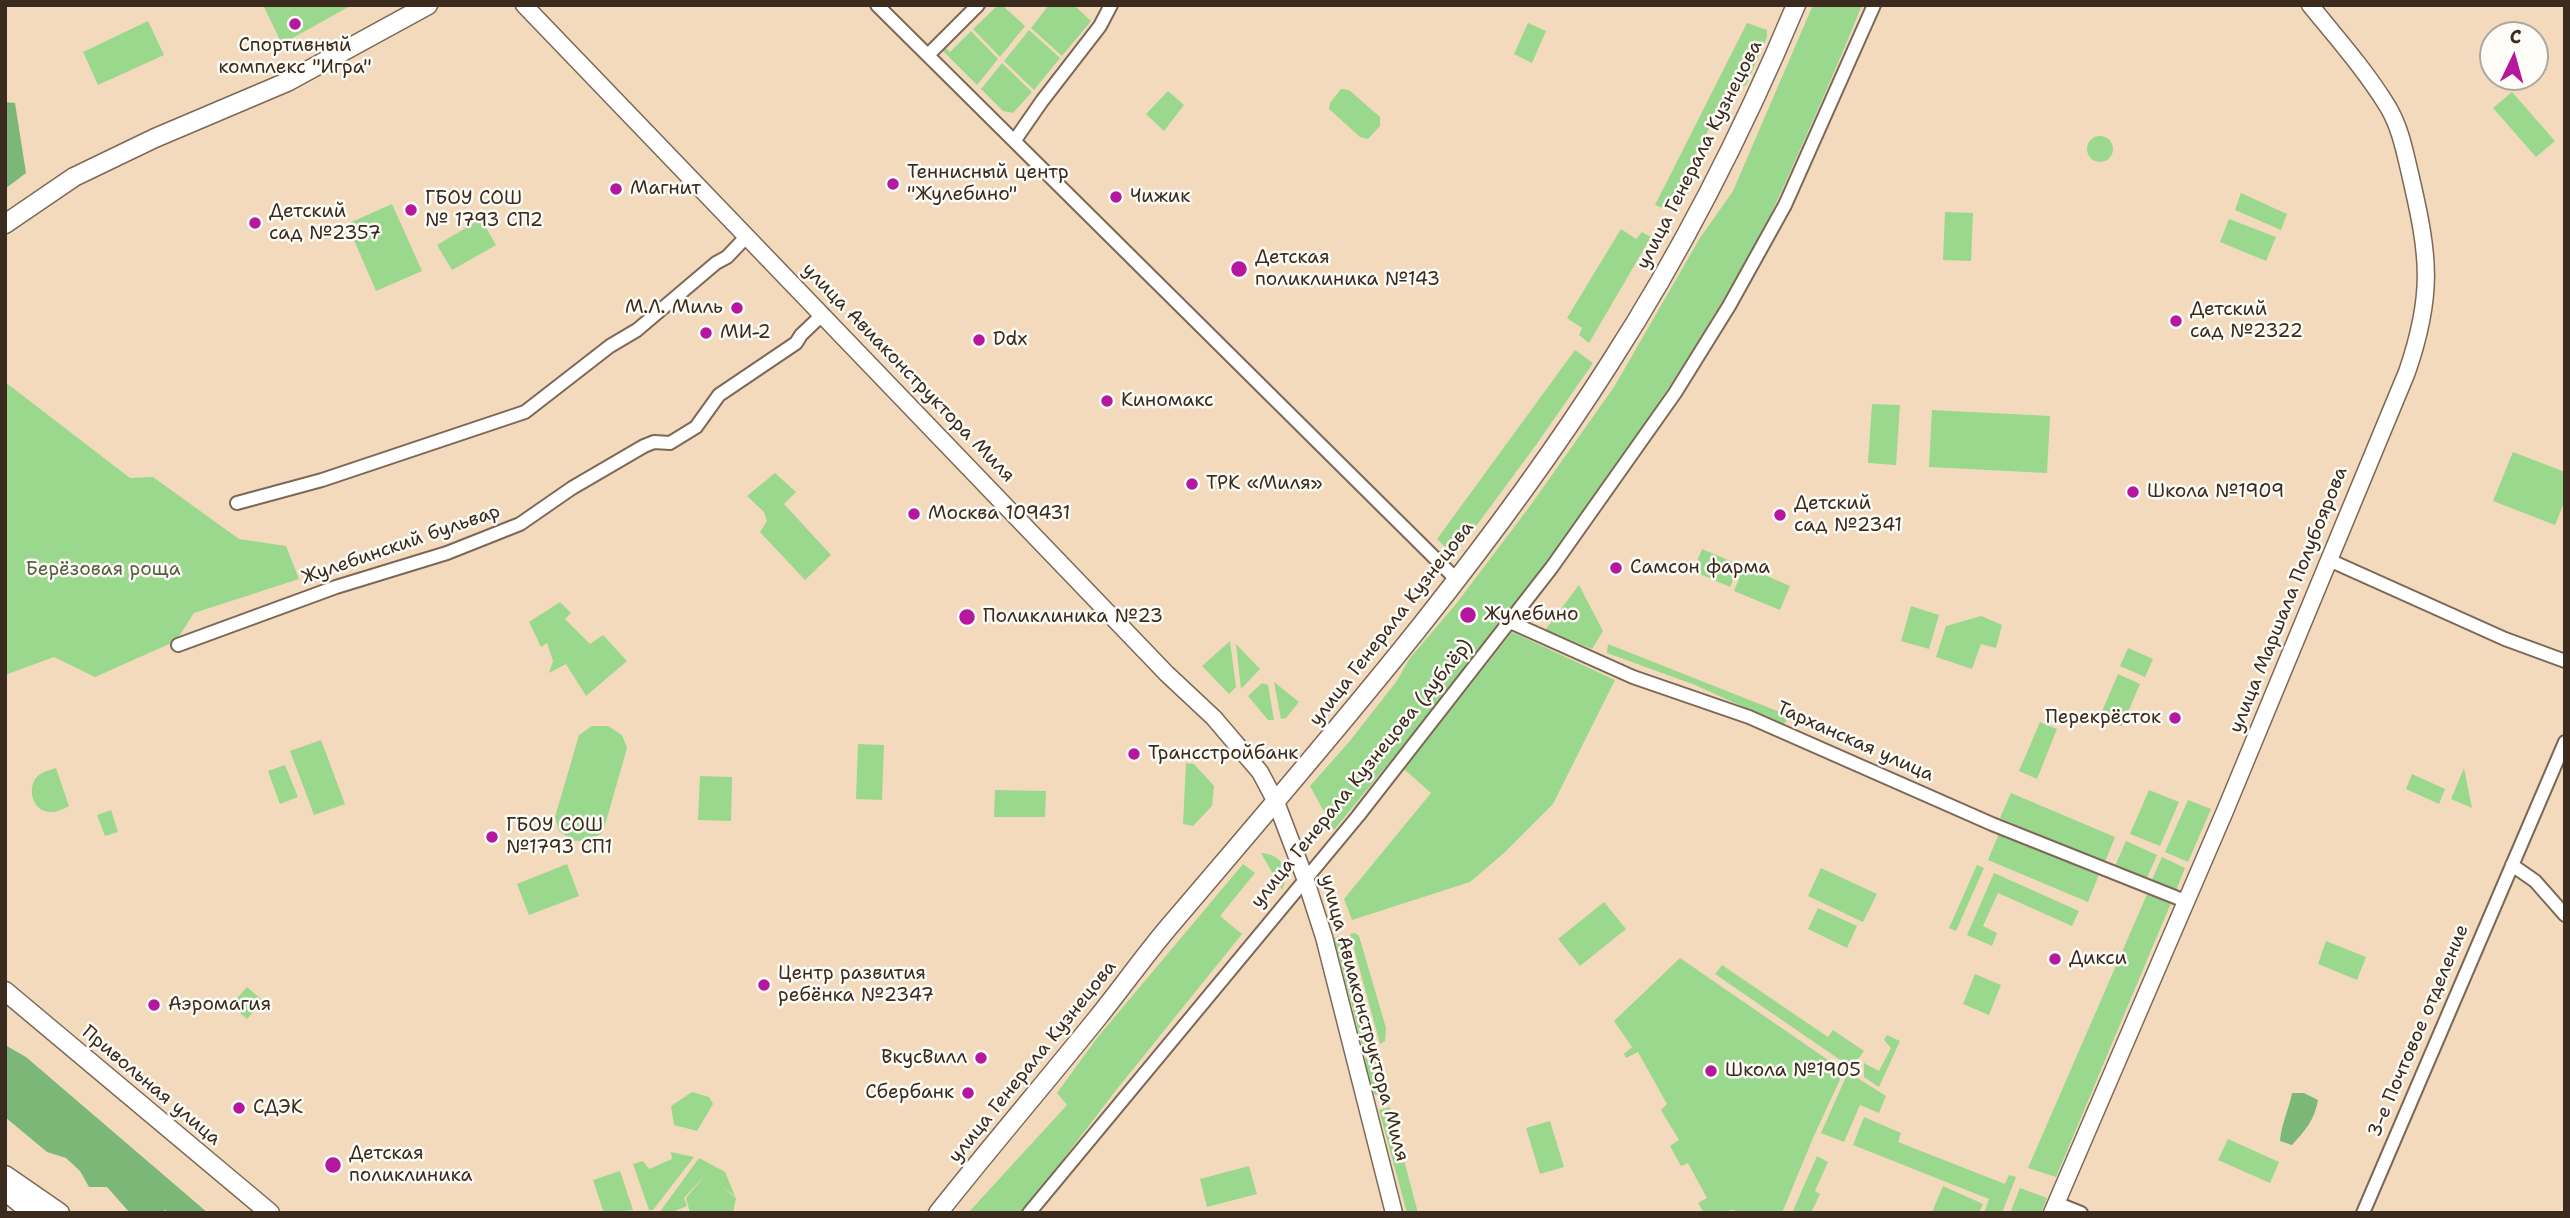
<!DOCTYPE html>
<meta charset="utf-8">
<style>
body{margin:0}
#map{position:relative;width:2570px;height:1218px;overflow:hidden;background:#f4dabd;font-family:"Shantell Sans",sans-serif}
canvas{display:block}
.frame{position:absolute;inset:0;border:7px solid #3b2a1e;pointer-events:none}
.north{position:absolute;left:2479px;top:21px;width:70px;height:70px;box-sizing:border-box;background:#fdfcf7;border:2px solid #afa8a0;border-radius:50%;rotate:5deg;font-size:19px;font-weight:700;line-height:28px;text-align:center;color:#3b2a1e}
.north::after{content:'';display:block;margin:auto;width:24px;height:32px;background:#b5179e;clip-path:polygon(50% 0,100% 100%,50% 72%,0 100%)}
</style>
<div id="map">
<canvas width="2570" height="1218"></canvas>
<div class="frame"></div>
<div class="north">С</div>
</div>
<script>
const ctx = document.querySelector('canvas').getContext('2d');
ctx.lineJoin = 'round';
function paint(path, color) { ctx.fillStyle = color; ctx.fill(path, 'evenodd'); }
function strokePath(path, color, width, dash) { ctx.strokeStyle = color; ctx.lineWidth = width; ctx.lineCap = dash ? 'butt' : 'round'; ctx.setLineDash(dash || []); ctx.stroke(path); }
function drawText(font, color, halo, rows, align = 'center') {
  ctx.font = font + ' "Shantell Sans",sans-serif'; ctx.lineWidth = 5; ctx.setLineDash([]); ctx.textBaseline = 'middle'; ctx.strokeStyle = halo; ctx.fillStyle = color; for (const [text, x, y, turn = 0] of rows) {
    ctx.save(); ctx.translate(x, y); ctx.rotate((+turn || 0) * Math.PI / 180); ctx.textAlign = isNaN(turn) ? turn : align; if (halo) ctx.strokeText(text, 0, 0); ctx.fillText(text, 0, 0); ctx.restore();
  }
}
paint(new Path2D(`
 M263,5H352L282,44Z
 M998,5H1002L1025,26L1000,57L973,29Z
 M1049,5H1074L1091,21L1062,56L1031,28Z
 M1813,5H1862C1841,58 1818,109 1795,161C1785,183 1775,206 1764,228C1646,445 1491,640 1334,830L1310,786L1349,742L1396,682L1410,658L1456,604L1530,506L1614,387L1700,238L1733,191Z
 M148,21L164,55L98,85L83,52Z
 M1528,23L1546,31L1532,63L1514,54Z
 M1747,23L1767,30V37L1746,85L1729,90L1667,210L1655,205Z
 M1029,30L1060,58L1034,90L1004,61Z
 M971,31L998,59L977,85L941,49L944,46L950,52Z
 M1002,63L1032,92L1013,113L1003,111L981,89Z
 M1341,89L1349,90L1380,117V126L1368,139L1360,137L1329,109L1330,103Z
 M1168,91L1184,105L1164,131L1146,114Z
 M2512,92L2555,141L2536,157L2493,108Z
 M2087 149a13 13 0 1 1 26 0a13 13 0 1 1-26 0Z
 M2241,193L2287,214L2281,230L2235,210Z
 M392,204L422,271L376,291L347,224Z
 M1945,212L1973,213L1971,261L1943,260Z
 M481,219L496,245L452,270L437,245Z
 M2229,219L2276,237L2266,261L2220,242Z
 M1621,229L1636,239L1642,232L1651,237L1589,343L1579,335L1582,328L1567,318Z
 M1575,350L1593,363L1536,445L1454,556L1437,539Z
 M5,382L130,478L153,477L239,539L286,546L299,579L194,613L176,641L95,677L54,657L5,675Z
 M1872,404L1900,405L1896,465L1868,463Z
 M1932,410L2050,416L2047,473L1929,467Z
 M2513,452L2565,472V500L2555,525L2493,501Z
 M775,473L796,492L784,504L831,555L805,580L760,532L767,521L764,512L747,496Z
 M1702,549L1740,565L1730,587L1693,571Z
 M1744,566L1790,586L1780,610L1734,591Z
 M1579,585L1603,631L1592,649L1545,630Z
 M560,602L571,613L565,619L590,644L603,635L627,661L586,696L566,664L549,673L553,661L547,643L541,647L529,622Z
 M1911,606L1939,615L1929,649L1901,641Z
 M1981,616L2002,625L1996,648L1981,644L1972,669L1936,657L1946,626Z
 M1512,632L1615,680L1553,804L1504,853L1470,882L1352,920L1344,899L1431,793L1404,769Z
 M1230,641L1236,687L1229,694L1202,666Z
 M1236,644L1260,669L1241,689Z
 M1608,644L1790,716L1783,725L1695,685L1607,653Z
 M2128,648L2153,659L2145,677L2120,666Z
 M2118,674L2140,684L2122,726L2100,716Z
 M1274,682L1299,702L1286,718L1281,719Z
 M1262,683L1268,685L1274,720H1268L1248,696Z
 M2040,722L2057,729L2037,779L2019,771Z
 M592,726H608L622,735L627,748L603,832L592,840L573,841L559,831L555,817L579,735Z
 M321,740L345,804L314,815L290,751Z
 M858,744L884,745L882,800L856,799Z
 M1186,763L1194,764L1214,786L1212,806L1193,826L1183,824Z
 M285,765L298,797L280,804L268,771Z
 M56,768L69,806C34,827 23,787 39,775C44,771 51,770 56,768Z
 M2464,768L2472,808L2451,799Z
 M2412,774L2445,789L2439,804L2406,789Z
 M700,776L732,777L731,821L698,820Z
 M995,790L1046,791L1045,817H994Z
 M2149,790L2179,802L2160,846L2130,834Z
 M2011,793L2115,837L2105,862L2000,818Z
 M2188,800L2211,809L2188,862L2165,852Z
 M111,810L118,832L105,836L97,815Z
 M2000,831L2100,872L2088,902L1988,860Z
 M2126,841L2157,855L2146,880L2115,866Z
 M1261,853C1283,854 1291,872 1282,890Z
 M2162,857L2185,868L2175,893L2151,882Z
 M567,864L579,896L529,915L517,884Z
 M1243,864L1255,873L1220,916L1242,934L1117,1089L1022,1213H968L1067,1105L1057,1093L1097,1038Z
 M1977,865L1984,868L1956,931L1949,928Z
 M1821,868L1877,894L1863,922L1808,896Z
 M1994,873L2079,911L2072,926L1998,893L1983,926L1997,933L1992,946L1967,935Z
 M2148,892L2171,903L2056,1177L2028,1168Z
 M1604,902L1626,929L1580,966L1558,939Z
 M1818,908L1857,926L1847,948L1808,929Z
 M1355,933L1359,936L1386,1028L1385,1041L1380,1044L1350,934Z
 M1343,935L1373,1046L1363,1049L1334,938Z
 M2326,941L2366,957L2357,980L2318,964Z
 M1680,958L1844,1071L1813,1138L1782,1213H1736L1734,1210L1704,1213L1698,1203L1707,1198L1688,1163L1681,1166L1670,1146L1679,1140L1661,1110L1667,1104L1638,1052L1626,1058L1624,1054L1632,1047L1614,1021Z
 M1722,965L1828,1037L1833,1030L1864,1051L1855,1063L1846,1064L1715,974Z
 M1975,974L2001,985L1989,1015L1963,1004Z
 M247,987L263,1001L247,1019L231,1005Z
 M1887,1035L1900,1041L1879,1087L1864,1077V1063L1879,1071L1891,1048L1884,1040Z
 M1375,1052L1387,1094L1375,1095C1368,1083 1366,1072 1365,1058Z
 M1848,1072L1886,1096L1879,1113L1860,1105L1844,1142L1821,1133Z
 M692,1092L709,1097L713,1104L697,1131L674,1125L671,1106Z
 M1390,1107L1418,1213H1407L1379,1110Z
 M1864,1117L1901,1133L1898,1142L2005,1184L2009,1175L2016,1177L2002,1213H1984L1989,1199L1853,1145Z
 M1550,1121L1564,1167L1540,1174L1526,1128Z
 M2228,1139L2279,1162L2270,1183L2218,1160Z
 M671,1152L694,1157L653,1210H649L633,1164L643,1161L649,1169L672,1159Z
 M1817,1156L1828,1162L1815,1191L1820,1194L1811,1213H1792Z
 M699,1158L725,1172L735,1196L720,1185L736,1198L733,1213H690L686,1198L706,1174L684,1198L687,1206L670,1213H659Z
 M1249,1166L1257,1194L1207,1207L1200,1179Z
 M620,1171L633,1210L604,1213L593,1180Z
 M1943,1186L1983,1204L1979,1213L1932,1212Z
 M2020,1188L2047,1198L2041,1213H2010Z`), '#9ad88d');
paint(new Path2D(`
 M5,102L15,103L26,173L5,189Z
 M5,1045L26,1057L208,1213H170L165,1210L161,1213H130L107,1187H89L80,1171L66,1158L47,1152L5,1117Z
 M2292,1093H2304L2318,1100C2315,1119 2305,1131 2292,1145L2280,1141C2281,1125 2289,1109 2292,1093Z`), '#7bb878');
const minor = new Path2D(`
 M877,5L1457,580
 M928,55L978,5
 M1015,140L1042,101L1100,26L1111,5
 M237,503L322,480L525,412L610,346L637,330L716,263L727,257L747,236
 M2329,560L2505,639L2565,661
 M1508,621L1633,677L1749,717L1992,824L2185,901
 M178,645L336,587L447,553L520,524L572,488L644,446L654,442L670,443L696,427L719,395L796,343L801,335L823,314
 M2512,865L2535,881L2565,915
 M2056,1203L2081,1213
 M1029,1213L1358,816L1552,567L1675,393L1729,306L1785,205L1874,5
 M2363,1213L2565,742`);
const tertiary = new Path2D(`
 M524,5L1167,674L1214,718L1260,772L1276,802L1305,878L1324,937L1394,1213
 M2052,1213L2225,811L2407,372C2434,294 2429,256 2411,178C2405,153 2401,129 2388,107C2366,71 2337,38 2310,5`);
const secondary = new Path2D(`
 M5,224L74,177L155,138L287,82L428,5
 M5,991L270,1213
 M5,1175L60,1213
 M938,1213C991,1146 1046,1082 1099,1016C1124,985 1147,952 1173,922C1326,742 1483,563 1610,363C1683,250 1744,129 1796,5`);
const trunk = new Path2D(`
 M5,1189L34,1213`);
strokePath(minor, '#7c6856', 16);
strokePath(tertiary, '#7c6856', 19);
strokePath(secondary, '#7c6856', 21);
strokePath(trunk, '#7c6856', 24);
strokePath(minor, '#fff', 12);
strokePath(tertiary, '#fff', 16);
strokePath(secondary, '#fff', 18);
strokePath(trunk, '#fff', 21);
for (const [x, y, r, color] of [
 [295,24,7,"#b5179e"],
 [893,184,7,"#b5179e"],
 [616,189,7,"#b5179e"],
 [1116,197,7,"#b5179e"],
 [411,210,7,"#b5179e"],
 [255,223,7,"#b5179e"],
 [1239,269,9,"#b5179e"],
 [737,308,7,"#b5179e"],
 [2176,321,7,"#b5179e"],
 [706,333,7,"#b5179e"],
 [979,340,7,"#b5179e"],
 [1107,401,7,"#b5179e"],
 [1192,484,7,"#b5179e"],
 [2133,492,7,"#b5179e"],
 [914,514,7,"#b5179e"],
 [1780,515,7,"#b5179e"],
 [1616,568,7,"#b5179e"],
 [1468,615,9,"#b5179e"],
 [967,617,9,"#b5179e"],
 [2175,718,7,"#b5179e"],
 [1134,754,7,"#b5179e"],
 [492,837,7,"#b5179e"],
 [2055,959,7,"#b5179e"],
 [764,985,7,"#b5179e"],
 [154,1005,7,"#b5179e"],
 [981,1058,7,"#b5179e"],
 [1711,1071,7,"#b5179e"],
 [968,1093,7,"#b5179e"],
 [239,1108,7,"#b5179e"],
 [333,1165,9,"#b5179e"]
]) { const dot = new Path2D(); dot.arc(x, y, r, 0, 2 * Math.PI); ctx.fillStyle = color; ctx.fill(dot); strokePath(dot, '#fdfcf7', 2.5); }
drawText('19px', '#3b2a1e', '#fdfcf7', [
 ["Спортивный",295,46,"center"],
 ["комплекс \"Игра\"",295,68,"center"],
 ["Теннисный центр",907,173],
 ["\"Жулебино\"",907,195],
 ["Магнит",630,189],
 ["Чижик",1130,197],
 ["ГБОУ СОШ",425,199],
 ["№ 1793 СП2",425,221],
 ["Детский",269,212],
 ["сад №2357",269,234],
 ["Детская",1255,258],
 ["поликлиника №143",1255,280],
 ["М.Л. Миль",723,308,"right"],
 ["Детский",2190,310],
 ["сад №2322",2190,332],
 ["МИ-2",720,333],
 ["Ddx",993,340],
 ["Киномакс",1121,401],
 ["ТРК «Миля»",1206,484],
 ["Школа №1909",2147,492],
 ["Детский",1794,504],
 ["сад №2341",1794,526],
 ["Москва 109431",928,514],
 ["Самсон фарма",1630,568],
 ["Жулебино",1484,615],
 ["Поликлиника №23",983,617],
 ["Перекрёсток",2161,718,"right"],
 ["Трансстройбанк",1148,754],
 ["ГБОУ СОШ",506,826],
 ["№1793 СП1",506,848],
 ["Дикси",2069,959],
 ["Центр развития",778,974],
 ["ребёнка №2347",778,996],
 ["Аэромагия",168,1005],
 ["ВкусВилл",967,1058,"right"],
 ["Школа №1905",1725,1071],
 ["Сбербанк",954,1093,"right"],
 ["СДЭК",253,1108],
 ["Детская",349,1154],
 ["поликлиника",349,1176]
], 'left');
drawText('19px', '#3b2a1e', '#fdfcf7', [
 ["улица Генерала Кузнецова",1700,155,-63],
 ["улица Авиаконструктора Миля",908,373,46],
 ["Жулебинский бульвар",401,545,-19],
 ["улица Маршала Полубоярова",2289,600,-68],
 ["улица Генерала Кузнецова",1392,624,-52],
 ["Тарханская улица",1855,742,24],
 ["улица Генерала Кузнецова (дублёр)",1362,774,-51],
 ["улица Авиаконструктора Миля",1364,1018,75],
 ["3-е Почтовое отделение",2419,1031,-67],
 ["улица Генерала Кузнецова",1033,1062,-51],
 ["Привольная улица",151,1086,40]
]);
drawText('19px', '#585e3f', '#fdfcf7', [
 ["Берёзовая роща",103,570]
]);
</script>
